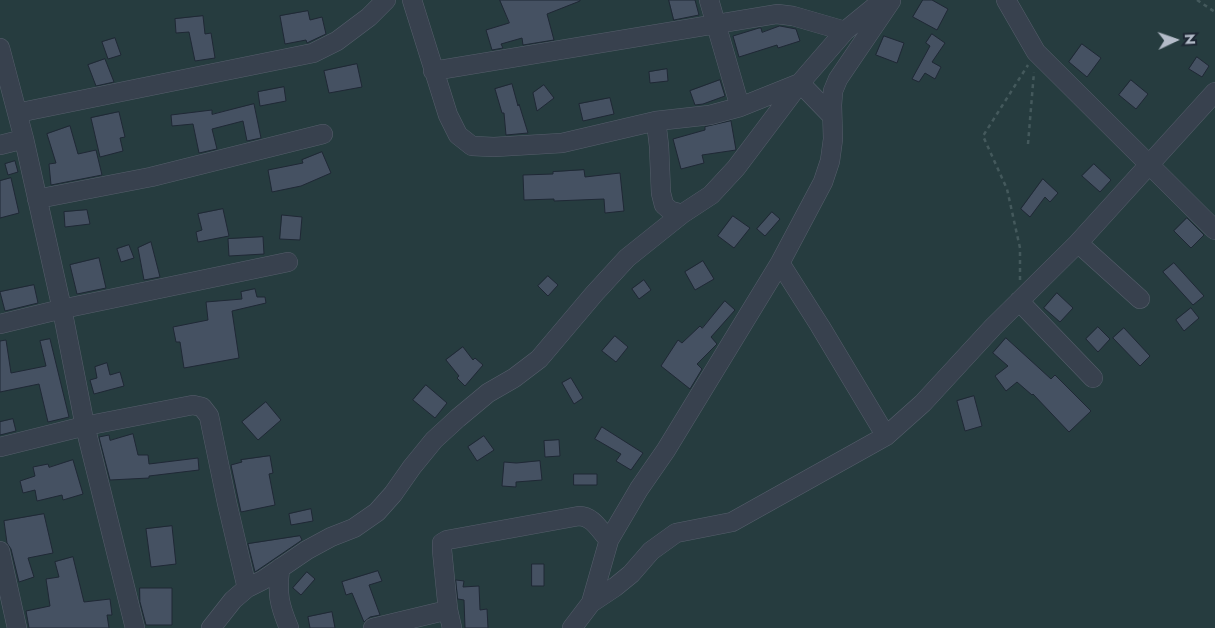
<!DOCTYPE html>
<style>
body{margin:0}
#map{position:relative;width:1215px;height:628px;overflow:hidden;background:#242f3e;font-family:Jost,sans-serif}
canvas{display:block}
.north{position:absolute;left:1150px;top:15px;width:50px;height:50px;-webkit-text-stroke:4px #1d2633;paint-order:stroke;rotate:87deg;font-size:14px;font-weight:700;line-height:20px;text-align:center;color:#b4bcc9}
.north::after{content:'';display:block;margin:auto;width:18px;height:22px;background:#b4bcc9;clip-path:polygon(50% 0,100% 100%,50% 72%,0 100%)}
</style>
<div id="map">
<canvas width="1215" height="628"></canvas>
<div class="north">N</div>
</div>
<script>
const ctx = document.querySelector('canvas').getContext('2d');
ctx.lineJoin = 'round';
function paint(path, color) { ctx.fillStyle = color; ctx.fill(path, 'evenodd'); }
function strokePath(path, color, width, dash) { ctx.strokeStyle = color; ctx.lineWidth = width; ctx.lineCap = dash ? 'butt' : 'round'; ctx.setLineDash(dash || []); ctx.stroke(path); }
paint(new Path2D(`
 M0,0H1215V628H0Z`), '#263c3f');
const building = new Path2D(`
 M500,0H580V1L547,14L554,40L523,45L522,38L501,44L503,48L492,50L486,30L509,23Z
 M669,0H695L699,15L674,20Z
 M923,0H932L948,9L937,30L913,17Z
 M308,11L310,20L322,17L326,34L309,42L307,43L306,40L285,44L280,16Z
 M203,16L205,34L211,33L215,58L195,61L189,32L176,33L175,19Z
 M780,26L796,29L800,41L778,48L777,45L739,57L733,36L759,28H761L762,32Z
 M932,34L945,43L932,62L941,67L935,79L925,73L919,82L912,79L930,46L926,43Z
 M884,36L904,43L897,63L876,55Z
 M115,38L121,55L108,59L102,42Z
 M1082,44L1101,58L1087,77L1069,62Z
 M1197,57L1209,66L1202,77L1189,69Z
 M105,59L114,82L96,86L88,65Z
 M357,64L362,87L329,93L324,71Z
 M667,69L668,81L650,83L649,72Z
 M720,80L725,96L703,104L695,105L690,91Z
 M1131,80L1148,94L1136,109L1119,95Z
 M512,84L518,106L519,104L528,133L506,135L504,113H502L495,89Z
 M544,85L554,98L537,111L533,93Z
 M284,87L286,101L260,106L258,92Z
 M610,98L614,114L583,121L579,104Z
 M254,104L261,138L247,141L243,121L212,129L217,149L199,153L193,124L172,126L171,115L212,110V114Z
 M119,112L125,137L120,138L123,151L100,157L91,118Z
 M731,121L736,150L702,155L704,163L681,169L673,139L705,130V127Z
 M70,126L78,154L96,150L102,175L51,185L49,164L56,163L47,134Z
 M322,152L331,173L301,186L272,192L268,170L303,163L302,160Z
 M15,161L18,172L8,175L5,164Z
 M1094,164L1111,180L1100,192L1082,176Z
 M584,170L585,177L620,173L624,211L605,213L604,199L554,201V199L524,200L523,175L553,174V172Z
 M11,178L19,213L0,218V181Z
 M1043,179L1058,193L1050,202L1045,197L1030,217L1021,209Z
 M223,209L229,236L198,242L196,232L202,230L198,214Z
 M87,210L90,224L65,227L64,212Z
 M772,212L780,219L765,236L757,229Z
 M282,215L302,217L300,240L280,239Z
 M733,216L750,228L734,248L718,236Z
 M1187,218L1204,235L1191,248L1174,231Z
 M263,237L264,254L229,256L228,239Z
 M151,242L160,277L144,280L138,248Z
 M129,245L134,258L121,262L117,249Z
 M99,258L106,288L77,294L70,265Z
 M703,261L714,279L695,290L685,272Z
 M1174,263L1204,296L1193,305L1163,272Z
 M548,276L558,285L548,296L538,286Z
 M644,280L651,290L639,299L632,289Z
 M34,285L38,303L5,311L0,292Z
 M255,289L257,297H265L266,303L232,311L239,358L184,368L180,342H176L173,327L208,320L206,302L242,299L241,292Z
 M1057,293L1073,308L1060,322L1044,308Z
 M725,301L735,310L711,337L717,344L697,364L702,369L690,389L661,366L678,340L682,343L700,326L702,328Z
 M1191,308L1199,318L1184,331L1176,320Z
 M1098,327L1110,339L1098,352L1086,339Z
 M1124,328L1150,356L1140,366L1113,338Z
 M615,336L628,347L616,362L602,351Z
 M1006,338L1051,379L1055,375L1091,411L1069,432L1033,394L1032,395L1017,382L1006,391L995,376L1008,366L993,353Z
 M50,339L69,417L48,422L39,384L0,392V341L6,340L11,373L46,366L40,341Z
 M463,347L473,360L475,358L483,365L465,386L457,378L459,376L446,360Z
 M107,363L110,375L120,372L124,386L94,394L90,380L97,378L95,367Z
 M571,378L583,398L574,404L562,383Z
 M426,385L447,403L435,418L413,400Z
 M974,396L982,426L965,431L957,401Z
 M266,402L281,420L258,440L242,422Z
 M13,419L16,431L0,435V422Z
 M602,427L643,453L631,470L616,461L621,454L595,439Z
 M133,434L138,455H148L149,464L198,458L199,470L149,476V478L110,480L99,437L109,435L110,440Z
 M484,436L494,450L477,461L468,447Z
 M559,440L560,456L545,457L544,441Z
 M270,456L273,473L269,474L275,505L241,512L231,465L242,462L241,460Z
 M73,460L83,494L63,500L62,495L37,501L35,490L23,493L20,481L35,476L33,467L48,464L49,467Z
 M540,461L542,480L516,482V487L502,486L504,462L516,463Z
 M574,474H597V485H574Z
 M311,509L313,521L291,525L289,514Z
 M44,514L53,553L28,558L34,577L19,582L11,549L7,543L4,521Z
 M172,526L176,564L151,567L146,529Z
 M300,536L302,540L255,572L248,544Z
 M73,557L84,602L110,599L112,615H107L109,628H29L26,611L50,606L46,579L59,577L55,562Z
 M532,564H544V586H532Z
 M378,571L382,581L369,585L380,615L370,617L364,622L352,593L346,595L342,582Z
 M307,572L315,579L301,595L293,588Z
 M456,580L464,581L463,587L479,586L480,610L487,609L488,628H465L464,600L458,599Z
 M140,588H172V625H146L140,602Z
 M332,612L335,628H310L308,617Z`);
paint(building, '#455162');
strokePath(building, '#1f2835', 1);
const minor = new Path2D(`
 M412,0L448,115L458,135L472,146L494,147L562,143L656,121L710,115L740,107
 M709,0L740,107L800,83L832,116
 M1006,0L1036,52L1215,230
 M0,48L24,139L62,309L85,426L135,628
 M433,71L777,14L793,16L845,31
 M17,113L313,53L337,41L369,17L386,0
 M656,121L659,146L661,193L664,205L671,211L682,214
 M0,145L24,139
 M37,199L151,177L323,134
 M1078,243L1140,299
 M780,263L820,326L886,436
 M1019,301L1093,378
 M0,324L62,309L288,262
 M0,447L85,426L193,405L202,407L209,416L227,503L247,588
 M0,551L17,628
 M280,568C277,594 279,604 289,628
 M591,603L615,587L631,574L651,551L676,533L732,522L886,436L923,403L993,327L1078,243L1215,92
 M448,610L442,550V543L447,540L579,516C593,516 600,531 609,540
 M211,628L233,600L247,588L263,580L307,550L331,537L354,528L377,512L393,494L412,467L434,440L458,418L488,393L514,378L539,359L594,294L627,258L682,214L711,195L736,168L800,83L845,31L883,0
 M373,628L448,610L452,628
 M572,628L591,603L609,540L639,489L666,450L780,263L823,182L830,161L833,139L832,105L833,91L838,79L891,1`);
strokePath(minor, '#565f6c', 20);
strokePath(new Path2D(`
 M1197,0L1215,12
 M1028,144L1034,72
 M1020,280V248L1007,189L983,136L1028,65`), '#44595c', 2.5, [4, 4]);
strokePath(minor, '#38414e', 19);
</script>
